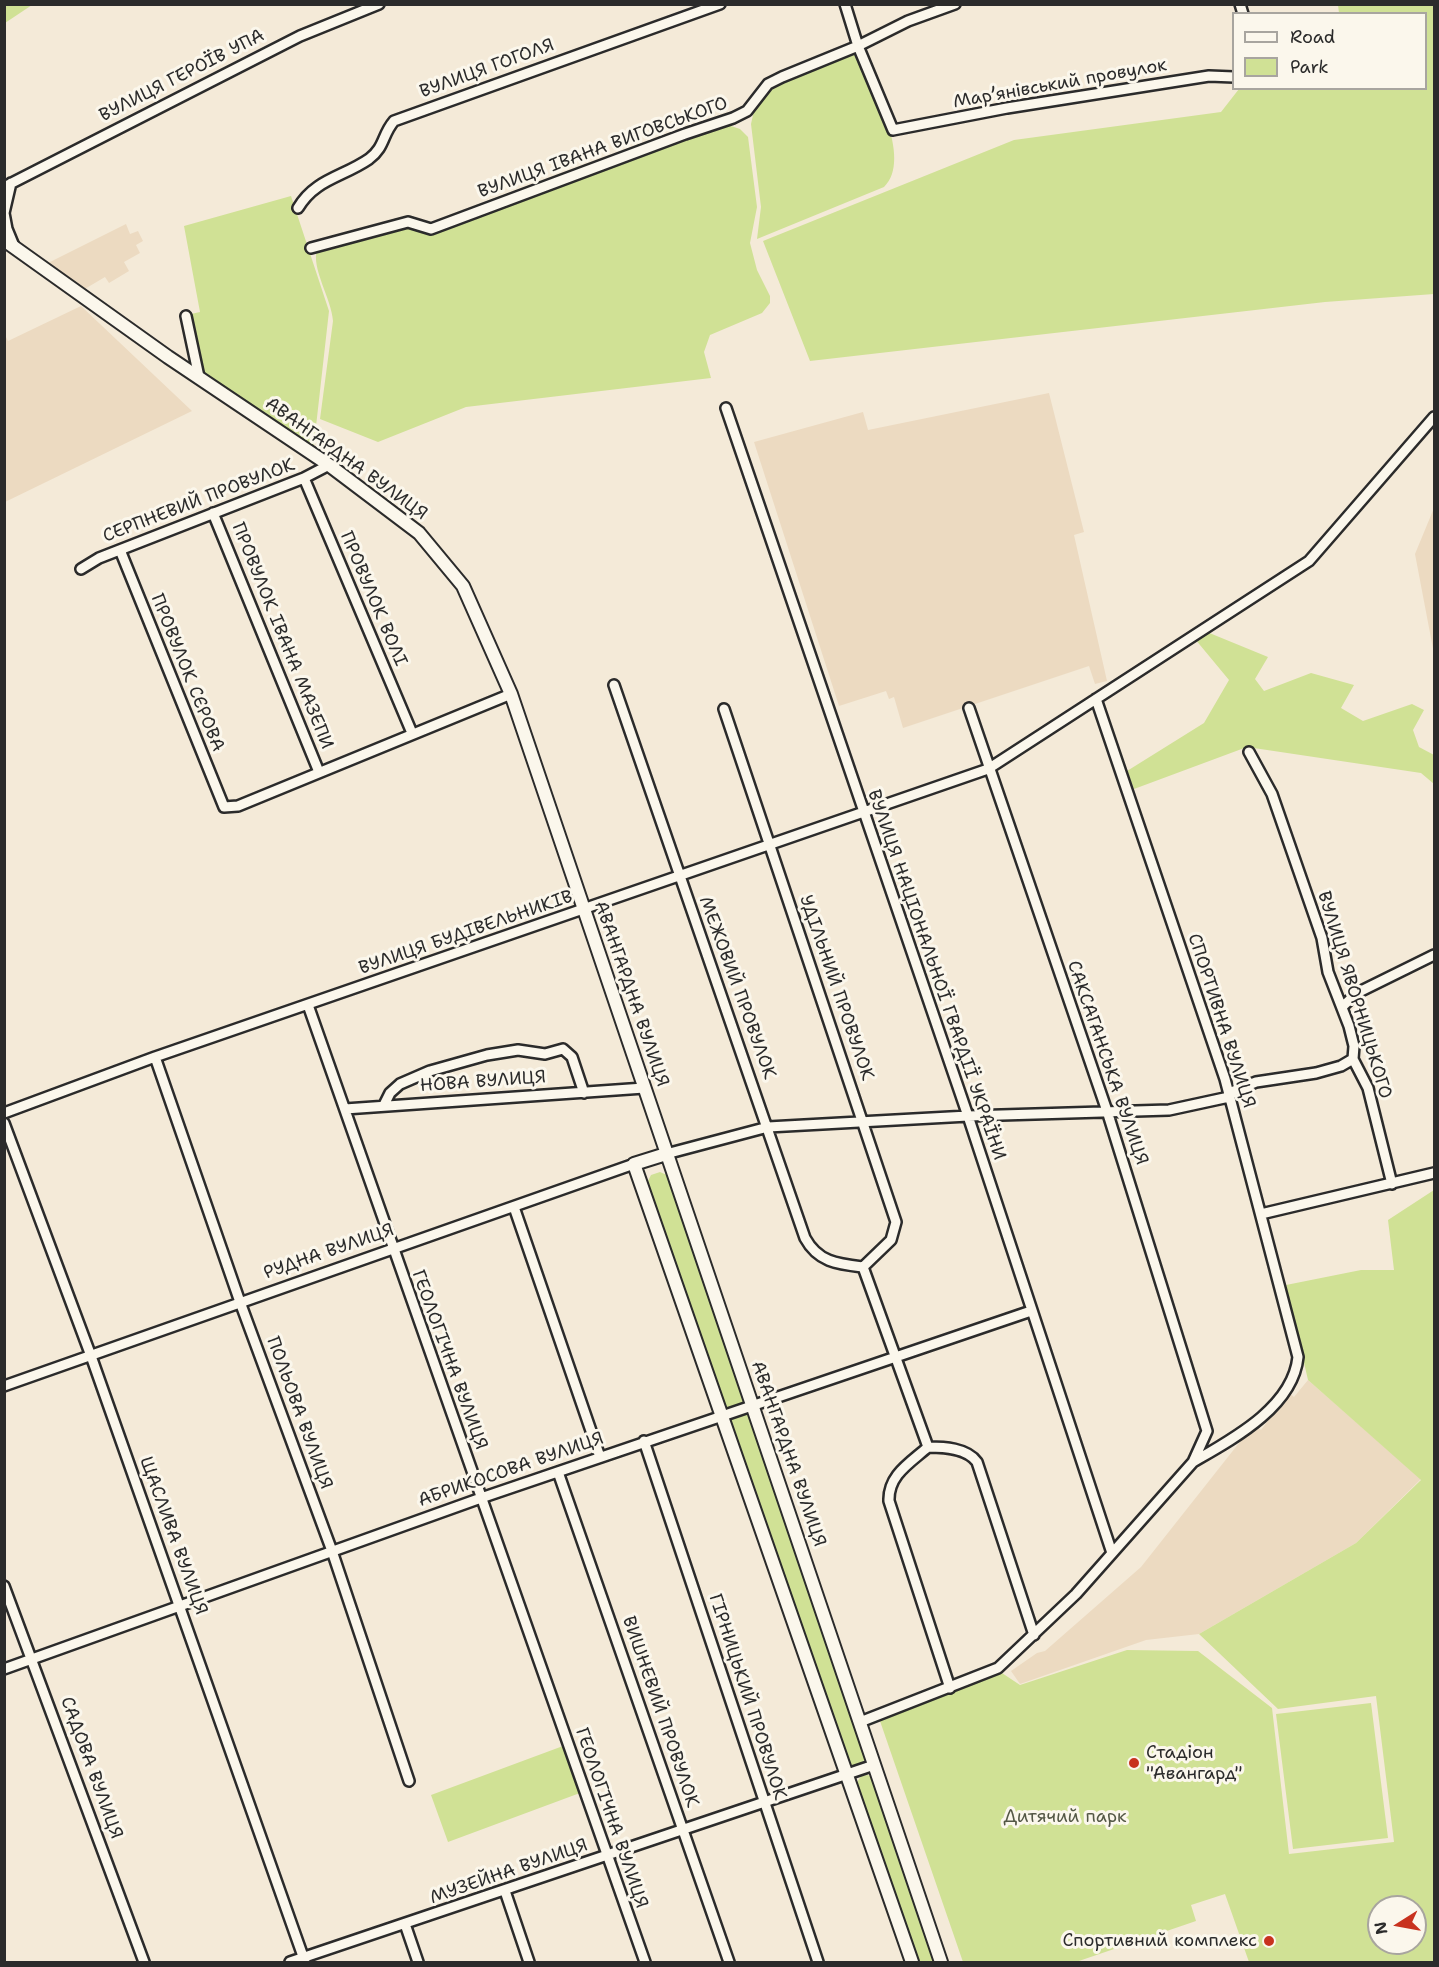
<!DOCTYPE html>
<meta charset="utf-8">
<style>
body{margin:0}
#map{position:relative;width:1439px;height:1967px;overflow:hidden;background:#f4ead8;font-family:"Shantell Sans",sans-serif}
canvas{display:block}
.frame{position:absolute;inset:0;border:6px solid #2b2b2b;pointer-events:none}
.legend{position:absolute;left:1232px;top:12px;width:195px;height:78px;box-sizing:border-box;background:#fbf7ec;border:2px solid #a8a59f;margin:0;padding:8px 10px;list-style:none;font-size:18px;color:#2b2b2b}
.legend li{display:flex;align-items:center;gap:12px;height:30px}
.legend b{width:30px;border:2px solid #a8a59f}
.north{position:absolute;left:1367px;top:1895px;width:60px;height:60px;box-sizing:border-box;background:#fbf7ec;border:2px solid #a8a59f;border-radius:50%;rotate:259deg;font-size:16px;font-weight:700;line-height:24px;text-align:center;color:#2b2b2b}
.north::after{content:'';display:block;margin:auto;width:21px;height:27px;background:#c8321e;clip-path:polygon(50% 0,100% 100%,50% 72%,0 100%)}
</style>
<div id="map">
<canvas width="1439" height="1967"></canvas>
<div class="frame"></div>
<ul class="legend">
<li><b style="height:8px;background:#fbf7ec"></b>Road</li>
<li><b style="height:16px;background:#d0e195"></b>Park</li>
</ul>
<div class="north">N</div>
</div>
<script>
const ctx = document.querySelector('canvas').getContext('2d');
ctx.lineJoin = 'round';
function paint(path, color) { ctx.fillStyle = color; ctx.fill(path, 'evenodd'); }
function strokePath(path, color, width, dash) { ctx.strokeStyle = color; ctx.lineWidth = width; ctx.lineCap = dash ? 'butt' : 'round'; ctx.setLineDash(dash || []); ctx.stroke(path); }
function drawText(font, color, halo, rows, align = 'center') {
  ctx.font = font + ' "Shantell Sans",sans-serif'; ctx.lineWidth = 6; ctx.setLineDash([]); ctx.textBaseline = 'middle'; ctx.strokeStyle = halo; ctx.fillStyle = color; for (const [text, x, y, turn = 0] of rows) {
    ctx.save(); ctx.translate(x, y); ctx.rotate((+turn || 0) * Math.PI / 180); ctx.textAlign = isNaN(turn) ? turn : align; if (halo) ctx.strokeText(text, 0, 0); ctx.fillText(text, 0, 0); ctx.restore();
  }
}
paint(new Path2D(`
 M126,224L130,234L138,231L143,241L136,245L140,253L124,262L129,271L109,283L105,277L83,290L46,264Z
 M81,306L192,411L5,502V335L8,341Z
 M1049,393L1084,532L1074,535L1107,681L1095,684L1089,666L903,728L894,697L889,699L886,691L839,706L754,442L863,412L868,430Z
 M1434,508V654L1415,554Z
 M1308,1380L1421,1479L1356,1543L1199,1634L1146,1640L1020,1684L1011,1671L1037,1653L1045,1651L1141,1567L1254,1424L1261,1430L1289,1393L1294,1397Z`), '#ecdac1');
paint(new Path2D(`
 M5,4H32V5L5,23Z
 M1338,5H1434V294L1325,302L810,361L763,241L1014,140L1221,112L1239,89L1426,88V14L1339,13Z
 M853,50L857,52C871,82 914,159 884,187L757,239L761,207L751,124L755,106L769,86Z
 M725,124L740,129L748,137L757,207L750,243L757,270L770,296V303L762,313L710,335L704,352L711,378L466,407L378,442L320,419L333,321C332,300 311,268 317,250L411,225L422,233L429,232Z
 M291,196L329,311L314,444L311,448L203,374L191,314L200,312L184,226Z
 M1207,632L1268,657L1255,679L1264,691L1311,673L1354,685L1341,708L1363,721L1412,704L1424,710L1413,730L1419,747L1434,755V784L1421,773L1247,747L1134,789L1127,771L1204,723L1229,680L1195,639Z
 M660,1172L669,1176L745,1401L730,1410L724,1408L647,1183L651,1175Z
 M1434,1190V1962H1249L1225,1894L1191,1905L1196,1921L1076,1962H963L880,1721L999,1671L1020,1685L1127,1650L1198,1651L1272,1708L1289,1854L1394,1842L1376,1696L1278,1709L1199,1634L1356,1543L1421,1480L1308,1380L1286,1285L1361,1270H1394L1388,1220ZM1379,1907H1415V1943H1379Z
 M746,1412L750,1414L866,1757L861,1765L848,1767L729,1421L732,1417Z
 M1371,1703L1388,1838L1293,1849L1276,1714Z
 M563,1746L580,1793L448,1842L431,1795Z
 M868,1775L873,1778L937,1962H916L856,1784L861,1776Z`), '#d0e195');
const minor = new Path2D(`
 M845,4L858,46L893,130L1007,108L1209,76L1234,77
 M1240,4L1243,14
 M4,187L300,36L379,4
 M298,208C315,179 343,177 369,159C385,147 382,135 394,121L720,4
 M4,213L7,229L14,246
 M4,213L11,183
 M311,248L408,222L431,229L685,134L733,118L747,111L768,84L782,77L858,46L908,21L955,4
 M186,316L199,377
 M726,408L968,1116L1112,1553
 M304,478L412,733
 M213,513L319,772
 M120,550L224,807L238,806L511,694
 M81,569L99,558L304,478L329,465
 M614,685L805,1238C818,1262 837,1264 863,1267
 M1096,699L1225,1079L1298,1357C1293,1407 1233,1439 1193,1462
 M724,709L896,1222L891,1240L863,1267
 M1249,752L1272,794L1322,938L1328,972L1349,1026L1354,1046L1353,1059L1368,1088L1392,1184
 M308,1005L645,1962
 M1342,1007L1357,993L1434,955
 M155,1057L240,1302L332,1551L409,1781
 M384,1105L390,1093L400,1084L430,1071L487,1055L518,1050L545,1054L563,1049L572,1057L584,1093
 M345,1109L644,1088
 M4,1113L155,1057L988,769L1309,561L1434,417
 M4,1123L91,1356L305,1962
 M666,1154L768,1127L968,1116L1169,1110L1229,1097L1234,1091L1256,1082L1316,1073L1341,1066L1353,1059
 M514,1207L600,1457
 M1261,1214L1434,1173
 M863,1267L928,1447
 M4,1386L634,1164
 M644,1441L818,1962
 M928,1447C910,1463 888,1475 889,1501L950,1688
 M928,1447C944,1447 967,1448 977,1462L1034,1635
 M558,1472L729,1962
 M4,1586L144,1962
 M4,1669L481,1498L1031,1311
 M860,1722L998,1668L1076,1594L1193,1462L1207,1431L1107,1111L969,708
 M505,1891L529,1962
 M405,1924L418,1962
 M290,1962L874,1765`);
const tertiary = new Path2D(`
 M4,240L168,357L329,465L419,533L463,586L511,694L941,1962
 M666,1154L634,1164L912,1962`);
strokePath(minor, '#2b2b2b', 14);
strokePath(tertiary, '#2b2b2b', 16);
strokePath(minor, '#fbf7ec', 9);
strokePath(tertiary, '#fbf7ec', 12);
for (const [x, y, r, color] of [
 [1134,1763,6,"#c8321e"],
 [1269,1941,6,"#c8321e"]
]) { const dot = new Path2D(); dot.arc(x, y, r, 0, 2 * Math.PI); ctx.fillStyle = color; ctx.fill(dot); strokePath(dot, '#fbf7ec', 2); }
drawText('18px', '#2b2b2b', '#fbf7ec', [
 ["ВУЛИЦЯ ГОГОЛЯ",487,69,-20],
 ["ВУЛИЦЯ ГЕРОЇВ УПА",182,76,-27],
 ["Марʼянівський провулок",1060,84,-10],
 ["ВУЛИЦЯ ІВАНА ВИГОВСЬКОГО",603,148,-20],
 ["АВАНГАРДНА ВУЛИЦЯ",346,459,36],
 ["СЕРПНЕВИЙ ПРОВУЛОК",199,501,-21],
 ["ПРОВУЛОК ВОЛІ",373,599,67],
 ["ПРОВУЛОК ІВАНА МАЗЕПИ",282,636,68],
 ["ПРОВУЛОК СЄРОВА",187,673,68],
 ["ВУЛИЦЯ БУДІВЕЛЬНИКІВ",466,933,-19],
 ["ВУЛИЦЯ НАЦІОНАЛЬНОЇ ГВАРДІЇ УКРАЇНИ",936,975,71],
 ["МЕЖОВИЙ ПРОВУЛОК",737,988,70],
 ["УДІЛЬНИЙ ПРОВУЛОК",836,988,71],
 ["АВАНГАРДНА ВУЛИЦЯ",631,994,71],
 ["ВУЛИЦЯ ЯВОРНИЦЬКОГО",1354,995,73],
 ["СПОРТИВНА ВУЛИЦЯ",1221,1021,72],
 ["САКСАГАНСЬКА ВУЛИЦЯ",1107,1063,71],
 ["НОВА ВУЛИЦЯ",483,1082,-4],
 ["РУДНА ВУЛИЦЯ",329,1252,-19],
 ["ГЕОЛОГІЧНА ВУЛИЦЯ",449,1360,70],
 ["ПОЛЬОВА ВУЛИЦЯ",299,1413,70],
 ["АВАНГАРДНА ВУЛИЦЯ",788,1454,71],
 ["АБРИКОСОВА ВУЛИЦЯ",511,1470,-19],
 ["ЩАСЛИВА ВУЛИЦЯ",173,1536,70],
 ["ГІРНИЦЬКИЙ ПРОВУЛОК",747,1697,72],
 ["ВИШНЕВИЙ ПРОВУЛОК",660,1712,71],
 ["САДОВА ВУЛИЦЯ",91,1768,70],
 ["ГЕОЛОГІЧНА ВУЛИЦЯ",611,1818,71],
 ["МУЗЕЙНА ВУЛИЦЯ",509,1872,-19]
]);
drawText('18px', '#2b2b2b', '#fbf7ec', [
 ["Стадіон",1146,1753],
 ["\"Авангард\"",1146,1774],
 ["Спортивний комплекс",1257,1941,"right"]
], 'left');
drawText('18px', '#545846', '#fbf7ec', [
 ["Дитячий парк",1065,1817]
]);
</script>
